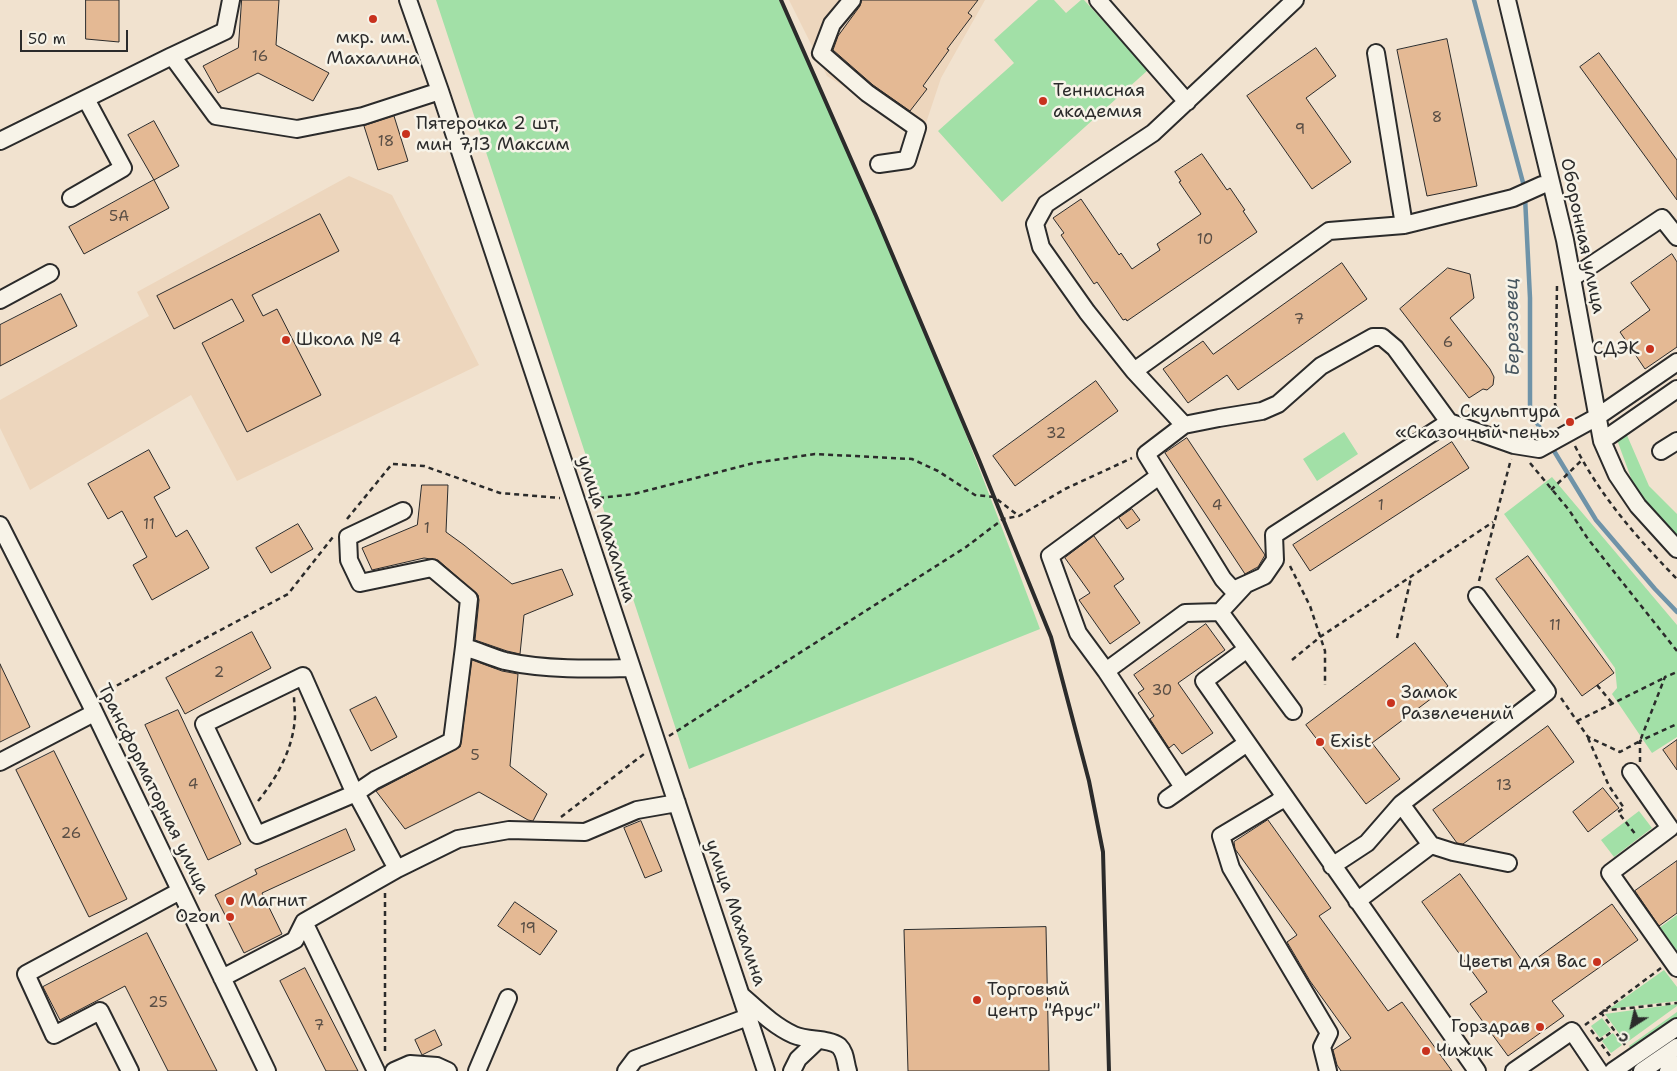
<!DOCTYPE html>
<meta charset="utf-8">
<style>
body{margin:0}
#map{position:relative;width:1677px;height:1071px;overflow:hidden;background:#f1e2cf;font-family:"Shantell Sans",sans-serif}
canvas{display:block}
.north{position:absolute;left:1607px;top:1001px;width:50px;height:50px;-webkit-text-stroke:4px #f7f3e8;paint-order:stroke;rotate:215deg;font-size:14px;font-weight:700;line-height:20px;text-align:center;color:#2b2b2b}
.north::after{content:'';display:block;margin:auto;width:18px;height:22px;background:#2b2b2b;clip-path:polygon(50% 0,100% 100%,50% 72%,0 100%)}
.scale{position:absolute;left:20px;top:30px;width:108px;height:22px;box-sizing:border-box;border:2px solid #2b2b2b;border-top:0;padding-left:6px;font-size:15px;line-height:18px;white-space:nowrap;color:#2b2b2b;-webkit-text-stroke:4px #f7f3e8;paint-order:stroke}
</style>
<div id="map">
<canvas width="1677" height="1071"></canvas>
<div class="north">С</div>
<div class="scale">50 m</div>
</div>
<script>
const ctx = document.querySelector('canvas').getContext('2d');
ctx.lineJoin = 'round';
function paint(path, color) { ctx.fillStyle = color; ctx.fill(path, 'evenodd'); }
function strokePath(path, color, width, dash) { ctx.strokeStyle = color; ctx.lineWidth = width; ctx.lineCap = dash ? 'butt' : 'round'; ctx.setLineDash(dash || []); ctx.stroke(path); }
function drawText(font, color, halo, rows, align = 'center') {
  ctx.font = font + ' "Shantell Sans",sans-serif'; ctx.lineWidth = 5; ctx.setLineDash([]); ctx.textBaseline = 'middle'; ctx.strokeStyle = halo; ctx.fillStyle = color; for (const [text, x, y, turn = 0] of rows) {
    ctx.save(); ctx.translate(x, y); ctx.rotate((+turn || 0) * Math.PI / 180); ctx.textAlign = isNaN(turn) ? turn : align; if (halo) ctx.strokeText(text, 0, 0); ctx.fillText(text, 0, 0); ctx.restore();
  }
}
paint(new Path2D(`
 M789,0H985L941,78L922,135L827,76Z
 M349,176L392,195L479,365L237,481L191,395L30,490L0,428V400L149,316L137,292Z`), '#edd6bd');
paint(new Path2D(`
 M436,0H779C877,205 961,416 1040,629L689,769Z
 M1038,0H1054L1066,13L1081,0H1084L1148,70L1002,202L938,131L1014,63L994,40Z
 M1344,432L1358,454L1317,481L1303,459Z
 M1626,433L1649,486L1677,514V536L1638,497L1616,437Z
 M1552,477L1677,625V737L1652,753L1612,694L1617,688L1615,668L1504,514Z
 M1639,811L1652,828L1614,857L1601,840Z
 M1677,915V954L1659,928Z
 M1664,970L1677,987V1001L1609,1009Z
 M1677,1004V1006L1626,1043L1605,1014Z
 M1677,1012V1025L1635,1055L1629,1046Z
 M1602,1018L1611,1030L1600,1038L1591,1026Z
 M1613,1033L1622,1045L1611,1053L1602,1041Z`), '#a2e0a7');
strokePath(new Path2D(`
 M1474,0L1525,190
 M1525,197L1530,298V411L1547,440
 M1551,446L1596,520L1655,589L1677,612`), '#6f93a8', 4.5);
const building = new Path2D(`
 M86,0H119V42L86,39Z
 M242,0H279L276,45L329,73L313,101L258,73L218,93L203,66L238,48Z
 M862,0H978L968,13L972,16L947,49L949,50L923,86L927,89L910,111L873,85L833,50L838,36L860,6Z
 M1447,39L1477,186L1427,196L1397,50Z
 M1316,48L1336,76L1306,98L1351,162L1312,189L1247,96Z
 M1599,53L1677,160V200L1580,67Z
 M394,116L408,161L378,170L364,126Z
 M154,121L179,166L154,180L128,135Z
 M1202,154L1227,190L1230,188L1245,210L1243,211L1257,232L1127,321L1126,319L1123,320L1097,282L1094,284L1061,235L1064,233L1053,218L1081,199L1119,255L1121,253L1132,269L1160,250L1157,244L1201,214L1179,182L1181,181L1175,172Z
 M154,180L169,208L84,254L69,227Z
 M320,214L339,251L252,295L263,316L277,309L321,395L247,432L202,343L244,321L232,299L174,329L157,296Z
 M1672,254L1677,262V347L1645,369L1620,332L1650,310L1631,283Z
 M1342,263L1367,299L1238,390L1227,375L1188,403L1163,369L1203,341L1213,354Z
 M1448,268L1470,274L1474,298L1450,318L1490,369L1494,377L1493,385L1487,390L1483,389L1469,398L1400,309Z
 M61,294L77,326L0,366V325Z
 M1096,381L1118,411L1015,486L993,456Z
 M1187,438L1265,555L1258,567L1254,569L1245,574L1165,453Z
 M1452,442L1469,468L1310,571L1293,545Z
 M149,450L170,488L154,497L176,537L187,530L209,568L152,600L133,565L147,557L122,511L108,519L88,484Z
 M422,485H448L446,532L464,545L512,584L562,569L573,595L524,615L520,654L507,651L475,640L479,600L478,595L438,560L424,558L372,570L362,548L417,525Z
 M1132,509L1140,520L1127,529L1119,518Z
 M298,524L313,549L271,573L256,548Z
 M1094,536L1124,579L1114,586L1140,623L1110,644L1079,600L1090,593L1065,558Z
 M1528,556L1614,673L1582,696L1496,579Z
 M1206,624L1225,650L1178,683L1213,733L1182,754L1174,744L1169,748L1150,719L1154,716L1138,693L1144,689L1134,675Z
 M252,632L271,668L185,714L166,678Z
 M1415,643L1448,686L1372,743L1400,779L1366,804L1306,725Z
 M472,660L502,671L518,674L510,766L547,794L533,821L528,820L479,792L405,829L376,791L460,747Z
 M0,664L30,727L0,742Z
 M376,697L397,737L371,751L350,710Z
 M178,710L241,844L208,860L145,725Z
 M1548,726L1574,762L1463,844L1457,843L1433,810Z
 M1677,740V770L1663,750Z
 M54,751L127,899L89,917L16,770Z
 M1603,788L1619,808L1588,832L1573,812Z
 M1268,820L1331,908L1319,916L1388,1011L1402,1002L1452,1071H1341L1337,1065L1333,1050L1351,1038L1310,981L1287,942L1297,935L1235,849L1234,842Z
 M641,821L662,871L645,878L624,828Z
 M346,829L355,850L262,893L282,934L244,953L215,895L257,874L255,870Z
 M1677,861V913L1659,926L1635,891Z
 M1460,874L1526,966L1612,904L1638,940L1552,1001L1564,1016L1508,1056L1470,1004L1487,992L1422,902Z
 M515,902L557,931L540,955L498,926Z
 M1046,927L1049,1071H908L904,930Z
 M147,933L217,1071H168L125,986L60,1020L43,987Z
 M305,968L358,1071H326L280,981Z
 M435,1030L442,1045L422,1055L415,1040Z`);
paint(building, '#e4b994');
strokePath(building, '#2b2b2b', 1);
const minor = new Path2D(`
 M408,0L440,91L766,1071
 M852,0L832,24L821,53L867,93L917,128L907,160L879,164
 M1098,0L1187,102
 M1507,0L1565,240L1602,441L1617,475L1638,506L1677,549
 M1376,53L1404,225L1513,198L1542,185
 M172,56L225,31L231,0
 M0,141L172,56L216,116L297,129L363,116L440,91
 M71,198L123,168L86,99
 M1572,278L1662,218L1677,237
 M0,300L50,273
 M1134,371L1329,231L1404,225
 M1449,422L1274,535L1275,560L1264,576L1233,590L1223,579L1146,454L1184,425L1219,418L1262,411L1278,404L1321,366L1373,337H1382L1395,348L1449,422L1514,445L1539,449L1597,417L1677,362
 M1184,425L1134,371L1087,312L1041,247L1035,224L1046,204L1153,133L1295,0
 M1602,441L1677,389
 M1661,451L1677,441
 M1159,476L1050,556L1078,633L1106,671L1183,787
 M403,511L348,537L349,560L360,583L432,568L469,599L464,647C478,651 491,657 505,661C544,670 591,669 631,668
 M0,525L89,701L267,1071
 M1245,585L1220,612L1293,711
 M464,647L452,741L375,780L356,793L397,869L458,839L509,830L585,832L637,810L677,803
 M1247,649L1204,681L1477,1071
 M1106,671L1185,613L1220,612
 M303,676L351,785L356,793L257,835L204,724Z
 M0,762L94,713
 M1631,772L1670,828L1610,873L1677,968
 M1284,796L1278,802L1221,836L1231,868L1329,1033L1322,1047L1328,1071
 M1167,799L1247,743
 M1431,845L1401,804L1547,692L1477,596
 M1332,866L1367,843L1401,804
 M1357,901L1431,845L1453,852L1508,863
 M304,922L376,1071
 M222,978L295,940L304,922L397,869
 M742,996C758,1010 774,1026 794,1035C808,1041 828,1038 839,1046C846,1053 845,1062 848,1071
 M130,1071L100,1011L54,1035L26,974L180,891
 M394,1071L410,1064L437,1066L448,1071
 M477,1071L508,998
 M626,1071L635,1059L748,1017
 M792,1071L798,1059L817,1041
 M1514,1071L1572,1031L1599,1071
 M1613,1071L1677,1027
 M1642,1071L1677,1047
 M1668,1071L1677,1065`);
strokePath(minor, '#2b2b2b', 20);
strokePath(new Path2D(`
 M1557,286L1555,404L1561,419
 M1575,446C1600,496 1638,539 1677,579
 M1530,463L1569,510L1588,539L1677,651
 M1551,490L1582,460
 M590,499L634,494L754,463L815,454L912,459L938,471L975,495L994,497L1019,516
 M347,519L392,464L424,466L500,493L560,498
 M1290,566L1310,606L1325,651V685
 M1479,581L1511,459
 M1397,638L1411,578
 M1292,660L1320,637L1493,522
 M1597,685L1612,703
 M101,694L288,594L333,537
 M1561,698L1588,737L1620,752L1640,741L1665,677L1677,672
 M1577,721L1664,678
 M669,736L966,547L1003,519L1019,516L1065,489L1132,458
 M1588,738L1609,786L1624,808L1618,812L1636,835
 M1640,762V741L1677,724
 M258,801C277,778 294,747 295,716C295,710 294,703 294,696
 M561,817L644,754
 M385,893V1055
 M1585,1025L1661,968
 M1591,1030L1610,1056
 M1599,1041L1614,1030
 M1625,1045L1600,1011L1677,1003`), '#2b2b2b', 2.5, [5, 4]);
strokePath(minor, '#f7f3e8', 16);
strokePath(new Path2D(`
 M781,0L876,216L979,460L1051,637L1089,781L1103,852L1109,1071`), '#2b2b2b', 4);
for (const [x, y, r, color] of [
 [373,19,5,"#c8321e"],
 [1043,101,5,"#c8321e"],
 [406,134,5,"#c8321e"],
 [286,340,5,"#c8321e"],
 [1650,349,5,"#c8321e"],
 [1570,422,5,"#c8321e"],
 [1391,703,5,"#c8321e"],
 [1320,742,5,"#c8321e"],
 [230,901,5,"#c8321e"],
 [230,917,5,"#c8321e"],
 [1597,962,5,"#c8321e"],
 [977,1000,5,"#c8321e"],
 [1540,1027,5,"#c8321e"],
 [1426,1051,5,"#c8321e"]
]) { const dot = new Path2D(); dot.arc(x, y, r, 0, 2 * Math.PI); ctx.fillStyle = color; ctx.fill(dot); strokePath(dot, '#f7f3e8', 2); }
drawText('15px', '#594e45', null, [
 ["16",260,57],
 ["8",1437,118],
 ["9",1300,130],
 ["18",386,142],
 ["5А",119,217],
 ["10",1205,240],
 ["7",1299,320],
 ["6",1448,343],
 ["32",1056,434],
 ["4",1217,506],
 ["1",1381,506],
 ["11",149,525],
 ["1",427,529],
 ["11",1555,626],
 ["2",219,673],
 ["30",1162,691],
 ["5",475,756],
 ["4",193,785],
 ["13",1504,786],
 ["26",71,834],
 ["19",528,929],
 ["25",158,1003],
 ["7",319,1026]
]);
drawText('18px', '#2b2b2b', '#f7f3e8', [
 ["мкр. им.",373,38,"center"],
 ["Махалина",373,59,"center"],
 ["Теннисная",1053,91],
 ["академия",1053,112],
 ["Пятерочка 2 шт,",416,124],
 ["мин 7,13 Максим",416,145],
 ["Школа № 4",296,340],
 ["СДЭК",1640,349,"right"],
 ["Скульптура",1560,412,"right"],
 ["«Сказочный пень»",1560,433,"right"],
 ["Замок",1401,693],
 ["Развлечений",1401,714],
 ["Exist",1330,742],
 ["Магнит",240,901],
 ["Ozon",220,917,"right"],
 ["Цветы для Вас",1587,962,"right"],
 ["Торговый",987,990],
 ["центр \"Арус\"",987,1011],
 ["Горздрав",1530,1027,"right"],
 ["Чижик",1436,1051]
], 'left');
drawText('18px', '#2b2b2b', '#f7f3e8', [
 ["Оборонная улица",1582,236,78],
 ["улица Махалина",606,529,72],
 ["Трансформаторная улица",153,789,64],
 ["улица Махалина",735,913,71]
]);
drawText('italic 19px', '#47565f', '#f7f3e8', [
 ["Березовец",1513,327,-91]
]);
</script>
